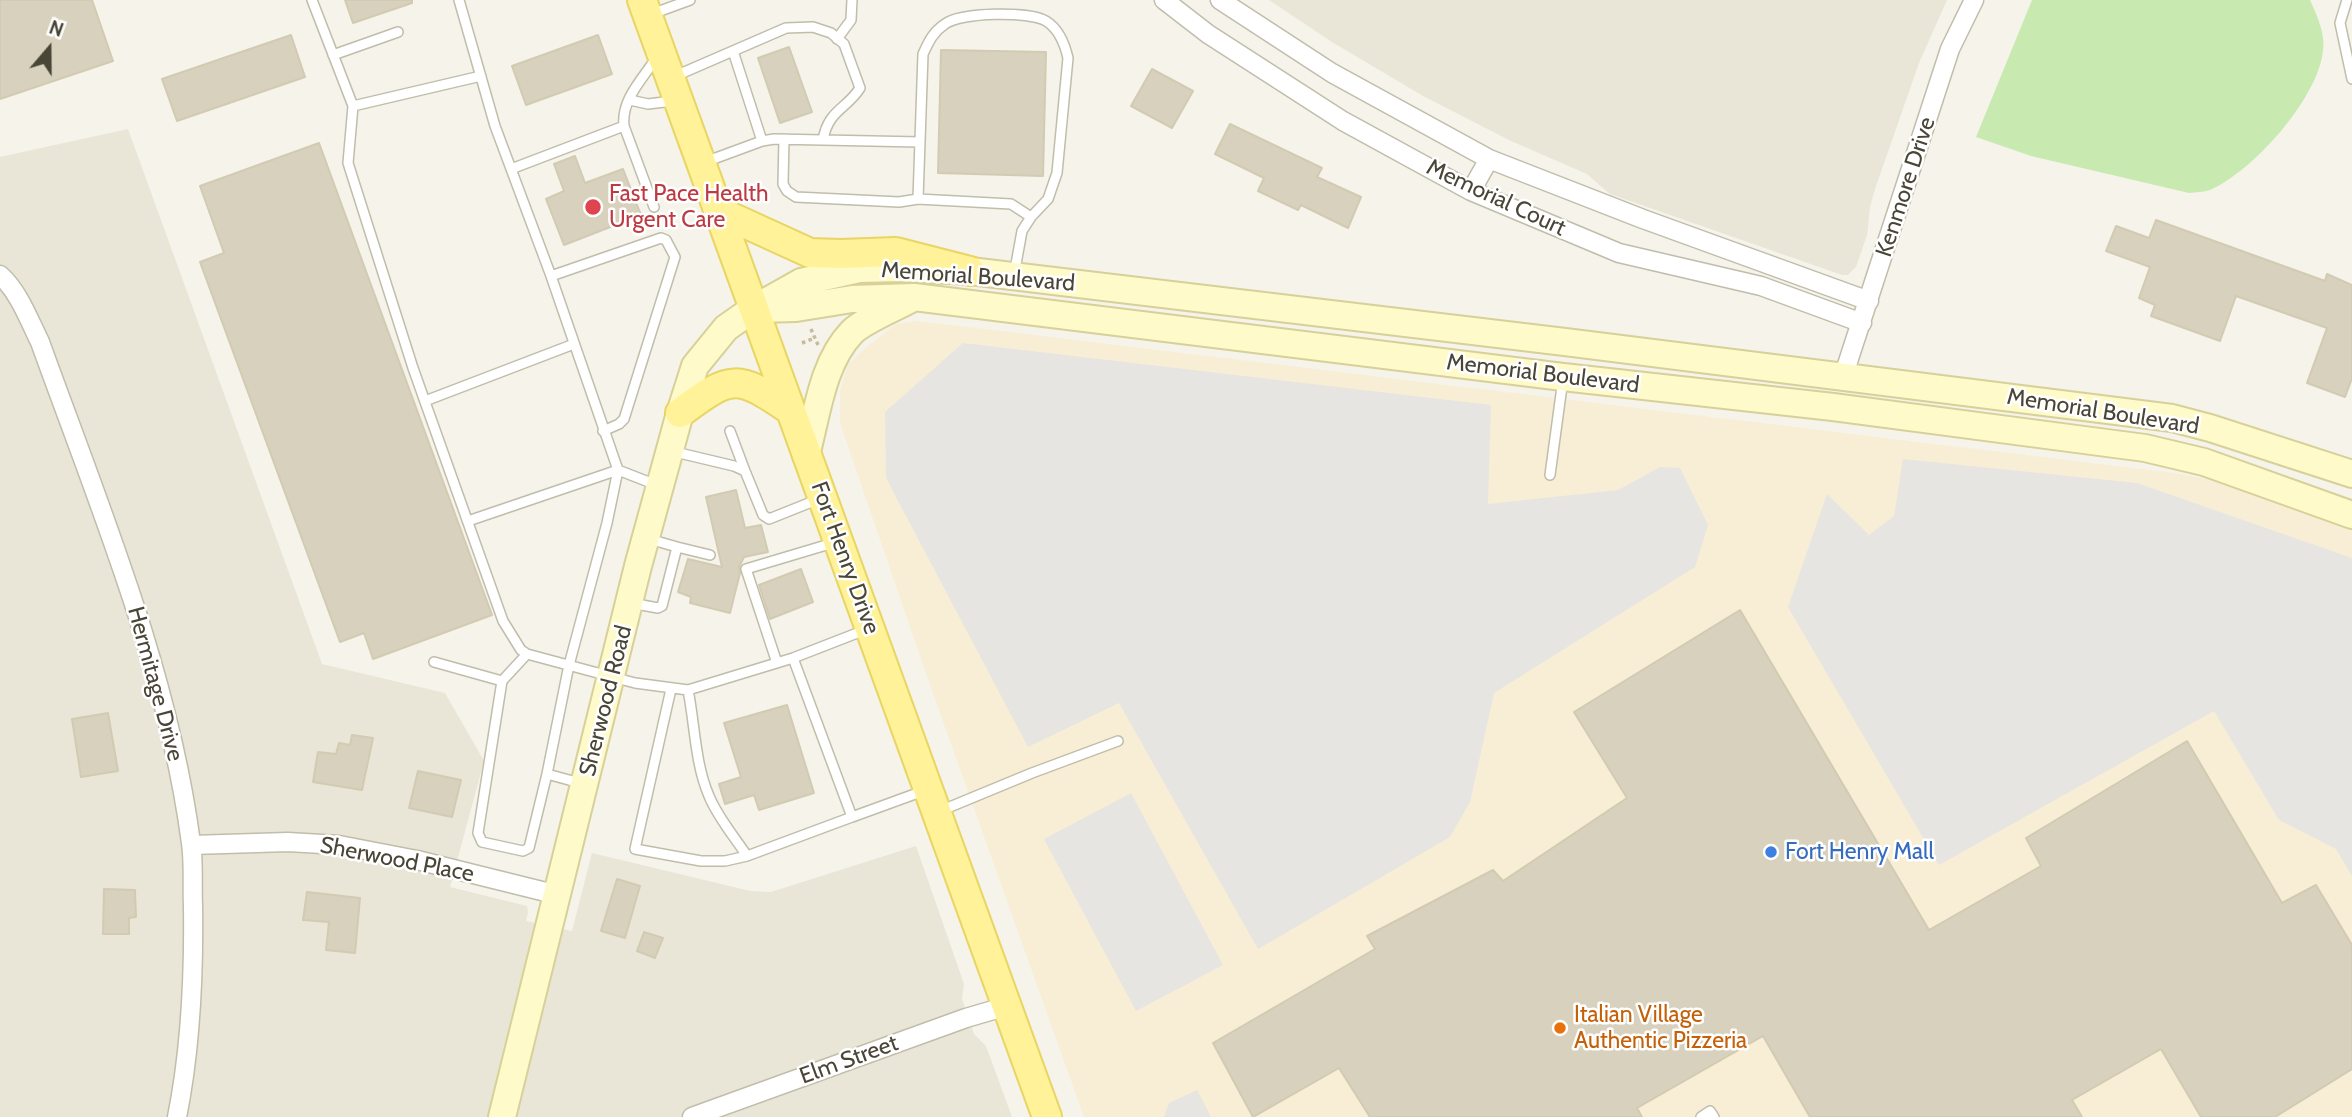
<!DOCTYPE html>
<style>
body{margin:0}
#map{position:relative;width:2352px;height:1117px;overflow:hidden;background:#f5f3ea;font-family:Cabin,sans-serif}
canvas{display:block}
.north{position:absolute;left:14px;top:14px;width:70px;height:70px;-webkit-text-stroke:5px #fff;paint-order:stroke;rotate:20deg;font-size:19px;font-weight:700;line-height:28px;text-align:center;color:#494537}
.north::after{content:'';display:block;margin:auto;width:24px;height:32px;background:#494537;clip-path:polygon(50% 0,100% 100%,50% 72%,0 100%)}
</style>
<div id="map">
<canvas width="2352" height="1117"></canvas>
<div class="north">N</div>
</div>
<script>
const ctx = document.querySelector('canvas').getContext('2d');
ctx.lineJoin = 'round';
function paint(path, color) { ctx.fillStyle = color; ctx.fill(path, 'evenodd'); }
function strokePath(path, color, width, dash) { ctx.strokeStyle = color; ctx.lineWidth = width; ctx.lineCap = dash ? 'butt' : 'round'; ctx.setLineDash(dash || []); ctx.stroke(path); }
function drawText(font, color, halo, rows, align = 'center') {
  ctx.font = font + ' Cabin,sans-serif'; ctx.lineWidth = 5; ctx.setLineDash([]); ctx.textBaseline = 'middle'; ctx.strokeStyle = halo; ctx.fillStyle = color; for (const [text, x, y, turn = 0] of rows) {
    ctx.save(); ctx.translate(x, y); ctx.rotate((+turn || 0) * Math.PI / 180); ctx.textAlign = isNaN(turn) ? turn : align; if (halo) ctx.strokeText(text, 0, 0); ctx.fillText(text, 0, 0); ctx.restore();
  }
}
paint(new Path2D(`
 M1269,0H1947L1919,63L1875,189L1870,207L1867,235L1856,267L1848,275H1842L1610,194L1587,174L1511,141L1423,96L1332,42Z
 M128,129L322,664L445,693L484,761L450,887L527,906L528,912L526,921L572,931L592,853L750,891L771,892L916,846L964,984L962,999L974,1034L986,1046L1012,1117H0V157Z`), '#e9e6d7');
paint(new Path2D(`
 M918,321L2174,473L2214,480L2352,528V1117H1084L930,685L840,423V391L847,366L862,351L896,324Z`), '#f7eed5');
paint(new Path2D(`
 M2032,0H2310C2318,18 2327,36 2322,57C2313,103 2253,171 2210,190C2204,192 2196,192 2189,193L2031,156L1976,137Z`), '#c8eab1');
paint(new Path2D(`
 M963,343L1491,405L1488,504L1618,490L1660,467L1680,468L1708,525L1695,567L1494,693L1470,802L1450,837L1258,949L1119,703L1028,747L886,478L885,412Z
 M1903,459L2137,483L2352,558V876L2336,849L2279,820L2214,711L1939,865L1788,607L1827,494L1869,535L1894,516Z
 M1131,793L1223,965L1136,1011L1044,839Z
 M1197,1090L1211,1117H1164L1169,1103Z`), '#e7e5e1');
const building = new Path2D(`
 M0,0H92L113,61L0,99Z
 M345,0H412V3L353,23Z
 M291,35L305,77L177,121L162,79Z
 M598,35L612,74L526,105L512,66Z
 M789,47L812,112L780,123L758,58Z
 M941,50L1046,52L1043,176L938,173Z
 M1152,69L1193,91L1172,128L1131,106Z
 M1230,124L1322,168L1317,177L1361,197L1348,228L1301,205L1298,210L1258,191L1264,178L1215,154Z
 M319,143L492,615L373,659L364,633L340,642L200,262L224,253L200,186Z
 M575,156L585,183L623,169L641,215L564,245L546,199L564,191L554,164Z
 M2156,220L2325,281L2327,274L2352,285V378L2345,397L2307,383L2327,328L2236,296L2220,341L2151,316L2155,305L2139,298L2150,267L2106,251L2116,226L2149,238Z
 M736,490L745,528L761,525L768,552L744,557L739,567L740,573L730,613L690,603L691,597L678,592L688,559L722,567L706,497Z
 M801,569L813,602L770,619L759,585Z
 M1740,610L1929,930L2041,866L2026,838L2187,741L2282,903L2316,885L2352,945V1069L2275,1117H2201L2161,1049L2072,1100L2082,1117H1810L1763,1036L1637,1108L1642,1117H1370L1339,1068L1253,1117L1213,1043L1375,949L1367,936L1493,870L1503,881L1627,798L1574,712Z
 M787,705L814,793L759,810L754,795L725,804L719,784L741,777L724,723Z
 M108,713L118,771L81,777L72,719Z
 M352,735L373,738L362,790L313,782L318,752L336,754L339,743L350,745Z
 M418,771L461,780L452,817L409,808Z
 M617,879L640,886L625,938L601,931Z
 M104,889L135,890L136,917L129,918V934H103Z
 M307,892L360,898L355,953L326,950L329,922L303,920Z
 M644,932L663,938L655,958L637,951Z`);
paint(building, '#d7d1be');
strokePath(building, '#d2cbb1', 2);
const lane = new Path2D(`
 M312,0L353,106L481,76
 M459,0L495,126L551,276L618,470L659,486
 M2347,0L2340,23L2352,79
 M649,15L690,0
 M837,39L851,20L852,0
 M733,51L762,141
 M333,55L398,32
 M673,77L786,28L813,27L831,33L844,44L860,88C847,109 828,110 823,140
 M630,100L648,104L673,101
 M353,106L348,163L413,368L503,621L521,650L527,654L635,683L688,690L793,658L865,630
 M624,126C621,99 643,79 656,58
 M784,139L783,184L787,191L796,197L899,202L918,199
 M705,162L762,141L774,139L920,142
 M511,169L624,126L654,207
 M1014,275L1022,231L1031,217L1048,199L1057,173L1068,58C1065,45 1059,29 1046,21C1029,11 961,12 945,24C933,32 929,41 923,54L918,199L1011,204L1031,217
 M551,276L661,238L666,240L675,257L624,419L619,424L603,431
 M425,401L574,344
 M730,431L745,471
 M671,451L734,466L745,471L763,515L769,519L819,499
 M1550,475L1563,379
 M468,521L618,470L607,523L569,665L547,774L529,848L523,851L482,842L478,833L502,681
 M677,547L710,555
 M631,603L658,608L662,606L677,547L649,539
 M434,662L502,681L527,654
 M777,663L746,569L833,543
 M671,689L635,849L701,861H725L747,856L852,817L793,658
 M688,690C695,725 695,764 709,796C718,818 734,836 747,856
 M547,774L580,783
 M940,811L1032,773L1118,741
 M852,817L926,790
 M1701,1117L1710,1111L1714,1117`);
const street = new Path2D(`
 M1164,0L1208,34L1343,121L1471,191L1619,253L1761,286L1862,323
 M1220,0L1332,73L1489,159L1643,219L1869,301
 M1471,191L1489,159
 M0,275C19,292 29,320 40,342C99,506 168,669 191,843C194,863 192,885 193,906C194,977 191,1048 177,1117
 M1843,377L1950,49L1974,0
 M192,845L288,842L339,845L417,860L558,895
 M692,1117L966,1018L1007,1006`);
const secondary = new Path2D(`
 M758,309L796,308L852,299L914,297L1563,377L1833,407L2145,448L2204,462L2352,515
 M806,455C817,415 822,363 852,332C863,321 894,308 909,300
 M502,1117L638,566L680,413L695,366L726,328L753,309L801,282L859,269L902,268L970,271L1565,342L2172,418L2210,428L2352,474`);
const primary = new Path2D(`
 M642,0L1047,1117
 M718,211L810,253L841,254L896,252L970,271
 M680,413C732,374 737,374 790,410`);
strokePath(lane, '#c1bdab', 12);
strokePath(street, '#c1bdab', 21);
strokePath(secondary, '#d7d098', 30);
strokePath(primary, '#e8d564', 32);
strokePath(new Path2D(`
 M811,329L818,345
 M802,343L815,338`), '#c4bc9c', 3.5, [3.5, 3.5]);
strokePath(lane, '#fff', 9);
strokePath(street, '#fff', 18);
strokePath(secondary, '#fffaca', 26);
strokePath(primary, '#fff299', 28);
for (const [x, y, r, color] of [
 [593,207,9,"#e0444e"],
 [1771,852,7,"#3f7fe0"],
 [1560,1028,7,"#e8710a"]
]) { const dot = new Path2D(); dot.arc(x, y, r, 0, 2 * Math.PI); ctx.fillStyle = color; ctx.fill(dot); strokePath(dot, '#fff', 2.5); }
drawText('23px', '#494537', '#fff', [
 ["Kenmore Drive",1906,187,-72],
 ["Memorial Court",1496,198,25],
 ["Memorial Boulevard",978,277,4],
 ["Memorial Boulevard",1543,374,7],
 ["Memorial Boulevard",2103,412,9],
 ["Fort Henry Drive",845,558,70],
 ["Hermitage Drive",155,684,75],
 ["Sherwood Road",606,701,-76],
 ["Sherwood Place",397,860,11],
 ["Elm Street",849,1060,-20]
]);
drawText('23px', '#be3a42', '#fff', [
 ["Fast Pace Health",609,194],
 ["Urgent Care",609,220]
], 'left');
drawText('23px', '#366cbe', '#fff', [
 ["Fort Henry Mall",1785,852]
], 'left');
drawText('23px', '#c56008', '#fff', [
 ["Italian Village",1574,1015],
 ["Authentic Pizzeria",1574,1041]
], 'left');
</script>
